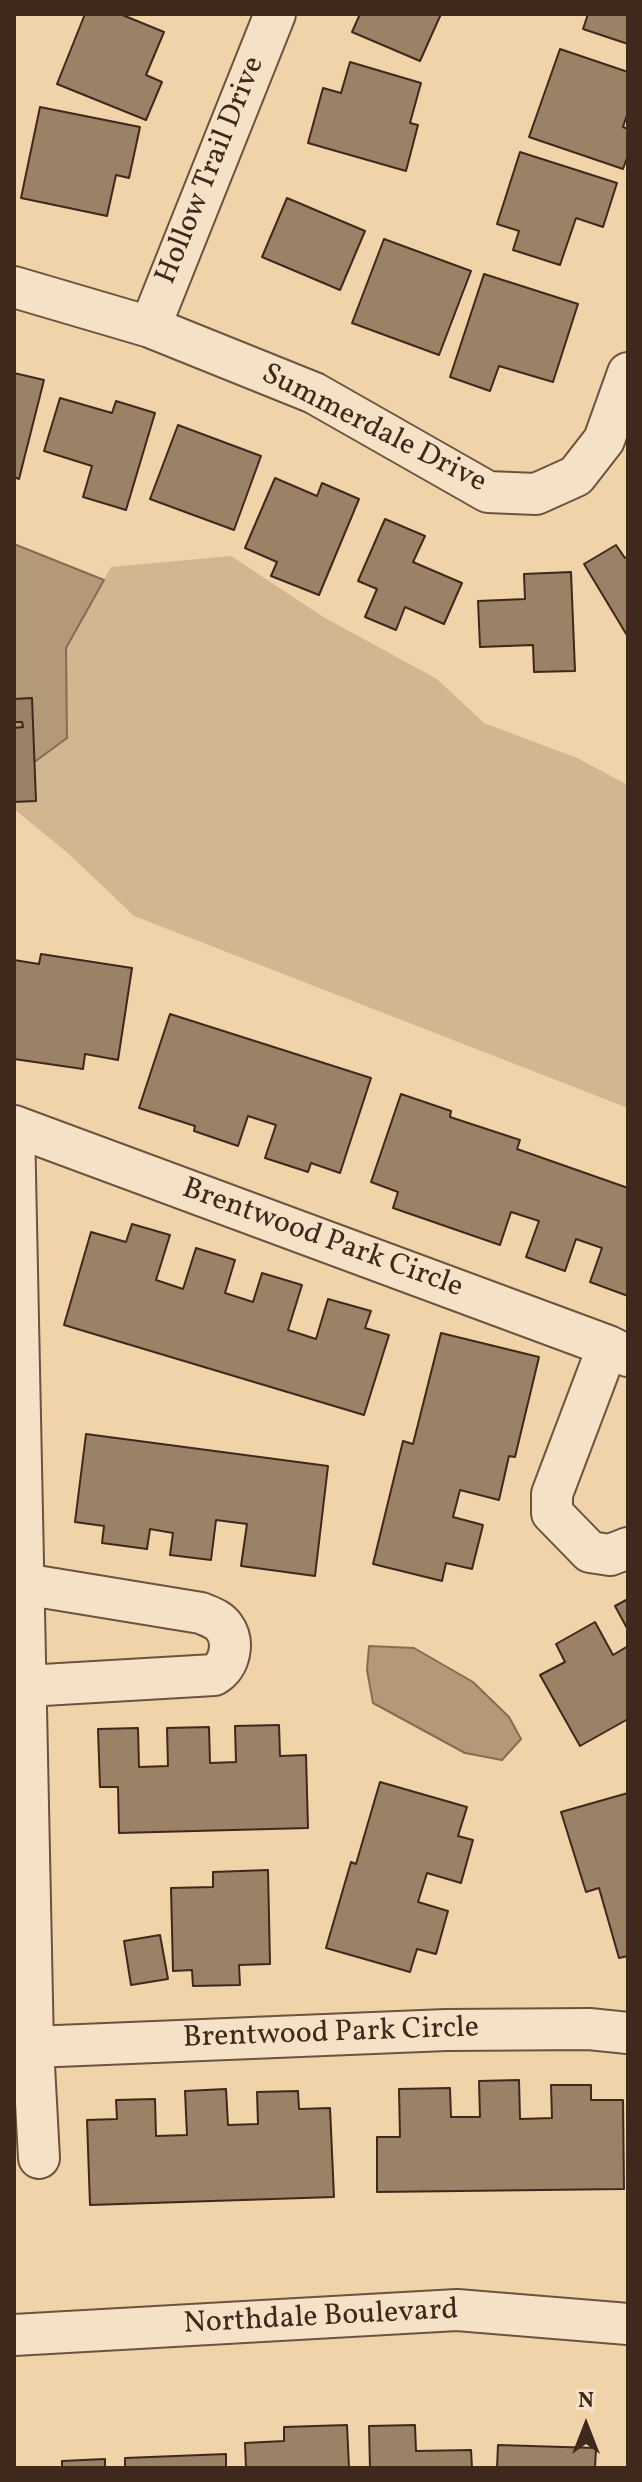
<!DOCTYPE html>
<style>
body{margin:0}
#map{position:relative;width:642px;height:2482px;overflow:hidden;background:#f0d3a8;font-family:Vollkorn,serif}
canvas{display:block}
.frame{position:absolute;inset:0;border:16px solid #3f281c;pointer-events:none}
.north{position:absolute;left:546px;top:2386px;width:80px;height:80px;-webkit-text-stroke:6px #f5e2c6;paint-order:stroke;rotate:0deg;font-size:22px;font-weight:700;line-height:32px;text-align:center;color:#3f281c}
.north::after{content:'';display:block;margin:auto;width:28px;height:36px;background:#3f281c;clip-path:polygon(50% 0,100% 100%,50% 72%,0 100%)}
</style>
<div id="map">
<canvas width="642" height="2482"></canvas>
<div class="frame"></div>
<div class="north">N</div>
</div>
<script>
const ctx = document.querySelector('canvas').getContext('2d');
ctx.lineJoin = 'round';
function paint(path, color) { ctx.fillStyle = color; ctx.fill(path, 'evenodd'); }
function strokePath(path, color, width, dash) { ctx.strokeStyle = color; ctx.lineWidth = width; ctx.lineCap = dash ? 'butt' : 'round'; ctx.setLineDash(dash || []); ctx.stroke(path); }
function drawText(font, color, halo, rows, align = 'center') {
  ctx.font = font + ' Vollkorn,serif'; ctx.lineWidth = 6; ctx.setLineDash([]); ctx.textBaseline = 'middle'; ctx.strokeStyle = halo; ctx.fillStyle = color; for (const [text, x, y, turn = 0] of rows) {
    ctx.save(); ctx.translate(x, y); ctx.rotate((+turn || 0) * Math.PI / 180); ctx.textAlign = isNaN(turn) ? turn : align; if (halo) ctx.strokeText(text, 0, 0); ctx.fillText(text, 0, 0); ctx.restore();
  }
}
paint(new Path2D(`
 M231,556L325,618L437,679L484,723L577,758L628,785V1108L134,916L69,854L14,809V777L67,738L66,648L111,567Z`), '#d2b690');
const water = new Path2D(`
 M14,544L104,580L66,648L67,738L14,777Z
 M369,1646L414,1648L473,1682L509,1717L521,1739L502,1760L465,1753L373,1703L367,1670Z`);
paint(water, '#b49978');
strokePath(water, '#856c53', 2);
const building = new Path2D(`
 M85,14H120L164,32L146,75L162,82L146,120L57,84Z
 M360,14H441L420,61L352,32Z
 M588,14H628V44L583,29Z
 M560,49L628,72V112L623,127L628,129V155L623,169L529,137Z
 M350,62L421,83L410,123L418,125L406,171L308,143L323,88L341,93Z
 M40,107L140,127L129,178L116,175L107,216L21,198Z
 M520,152L617,183L603,227L576,218L560,265L513,250L519,231L497,224Z
 M287,198L365,231L340,290L262,257Z
 M384,239L471,271L439,355L352,323Z
 M484,274L578,304L553,382L499,366L490,391L450,377Z
 M14,373L44,380L19,479L14,477Z
 M60,398L112,413L116,401L155,413L126,510L83,497L92,466L44,451Z
 M178,425L261,456L234,530L150,499Z
 M275,478L317,496L322,483L359,499L319,595L271,576L277,562L245,548Z
 M385,519L425,536L413,562L462,583L444,624L405,607L396,630L365,617L377,589L358,581Z
 M616,545L625,558L628,556V637L584,564Z
 M571,572L575,671L534,672L533,645L480,647L478,601L525,599L524,574Z
 M32,698L36,801L14,802V728L23,727L22,722H14V699Z
 M41,954L132,968L118,1060L85,1054L83,1069L14,1059V960L39,964Z
 M170,1014L371,1078L340,1173L311,1163L308,1172L265,1158L276,1125L248,1116L238,1146L194,1131L195,1126L139,1108Z
 M401,1094L451,1111L450,1117L520,1140L517,1149L628,1188V1296L590,1282L602,1248L576,1239L565,1271L526,1257L539,1221L511,1212L500,1245L393,1208L398,1192L371,1182Z
 M132,1224L170,1235L156,1280L183,1289L196,1248L235,1260L225,1293L253,1302L262,1273L302,1285L288,1330L316,1339L328,1299L371,1311L365,1328L389,1335L364,1415L64,1325L91,1232L126,1242Z
 M441,1333L539,1357L515,1457L509,1456L499,1500L460,1490L453,1517L483,1525L472,1569L446,1563L442,1581L373,1564L403,1441L413,1444Z
 M86,1434L328,1466L315,1576L241,1566L247,1524L216,1520L211,1560L170,1555L173,1533L150,1529L147,1549L102,1543L104,1526L75,1522Z
 M628,1599V1630L615,1606Z
 M595,1622L613,1655L628,1646V1719L580,1746L540,1675L565,1662L556,1644Z
 M279,1725L280,1756L306,1755L308,1828L119,1833L118,1787H100L98,1729L138,1728L139,1767L168,1766L167,1728L209,1727L210,1763L236,1762L235,1726Z
 M380,1782L467,1807L458,1836L473,1840L461,1883L427,1873L418,1902L448,1911L436,1954L417,1949L410,1972L326,1948L351,1862L356,1864Z
 M628,1793V1956L619,1958L599,1888L586,1892L561,1812Z
 M268,1870L270,1964L239,1965L240,1985L193,1986L192,1970L173,1971L171,1888L213,1887V1872Z
 M160,1935L168,1979L131,1985L124,1941Z
 M519,2080L520,2119L552,2118L551,2085H591V2100H623L624,2189L377,2192V2137H400L399,2089L450,2088L451,2117H480L479,2081Z
 M226,2089L228,2125L258,2124L257,2092L298,2091L299,2109L330,2108L334,2197L90,2205L87,2120L117,2119L116,2100L155,2099L156,2136L187,2135L185,2091Z
 M347,2425L349,2468H246L245,2443L284,2441V2427Z
 M415,2425L416,2451L471,2450L472,2468H370L369,2426Z
 M498,2445L596,2448L595,2468H497Z
 M226,2454V2468H125V2458Z
 M105,2459V2468H62V2461Z`);
paint(building, '#9b8165');
strokePath(building, '#3f281c', 2);
const minor = new Path2D(`
 M14,287L150,327L314,393L488,492L536,494L576,476L604,440L628,373
 M150,327L275,14
 M14,1126L33,2047L39,2158
 M14,1126L608,1346L628,1356
 M608,1346L552,1494V1513L590,1552L610,1555L628,1548
 M24,1584L201,1613C210,1617 218,1619 224,1627C235,1642 230,1666 214,1675L26,1686
 M33,2047L446,2030L589,2029L628,2033
 M14,2335L457,2310L628,2324`);
strokePath(minor, '#6b533f', 44);
strokePath(minor, '#f5e2c6', 40);
drawText('30px', '#3f281c', '#f5e2c6', [
 ["Hollow Trail Drive",212,171,-68],
 ["Summerdale Drive",373,430,27],
 ["Brentwood Park Circle",322,1240,20],
 ["Brentwood Park Circle",331,2035,-2],
 ["Northdale Boulevard",321,2319,-3]
]);
</script>
